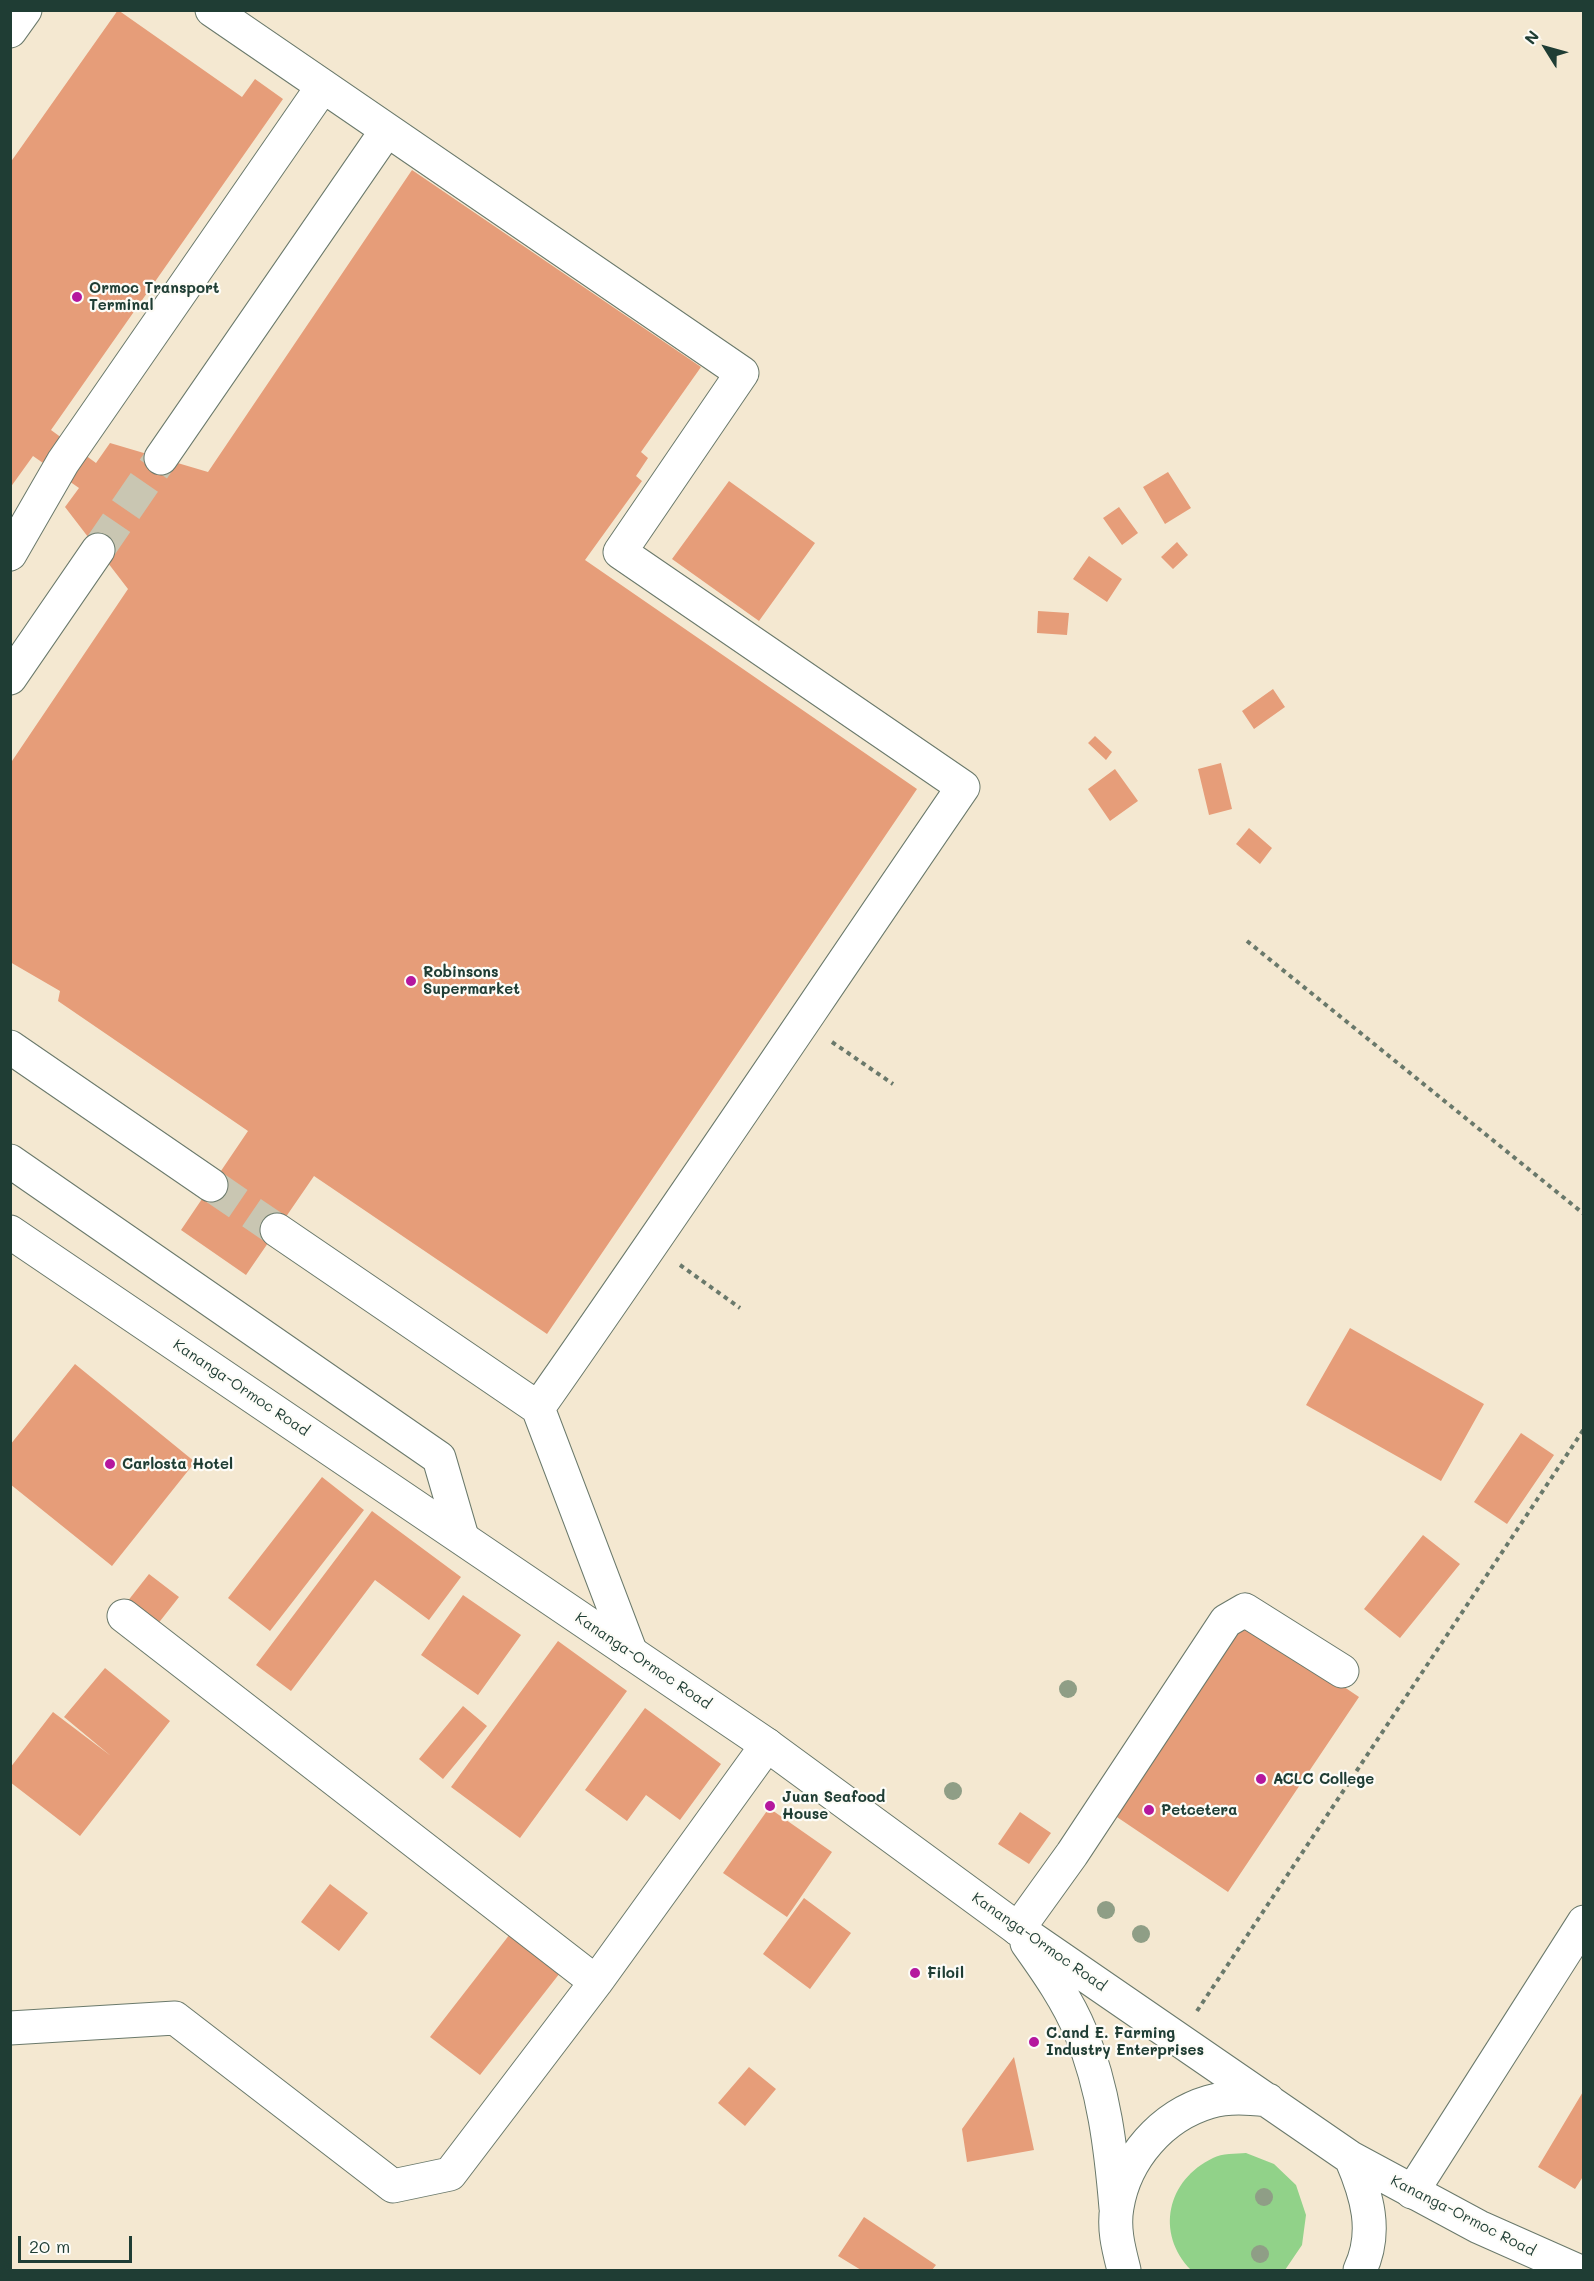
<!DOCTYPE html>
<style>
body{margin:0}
#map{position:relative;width:1594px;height:2281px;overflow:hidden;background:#f4e8d1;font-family:Mali,sans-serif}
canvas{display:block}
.frame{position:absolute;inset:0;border:12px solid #1f3d34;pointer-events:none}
.north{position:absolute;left:1516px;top:18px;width:60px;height:60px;-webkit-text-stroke:4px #fdfcf7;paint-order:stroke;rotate:307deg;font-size:16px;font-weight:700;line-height:24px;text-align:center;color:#1f3d34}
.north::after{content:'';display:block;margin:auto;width:21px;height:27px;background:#1f3d34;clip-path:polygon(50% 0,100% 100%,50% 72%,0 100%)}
.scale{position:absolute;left:18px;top:2236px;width:114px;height:27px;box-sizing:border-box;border:3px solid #1f3d34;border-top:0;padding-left:8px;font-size:18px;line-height:21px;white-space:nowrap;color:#1f3d34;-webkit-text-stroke:4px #fdfcf7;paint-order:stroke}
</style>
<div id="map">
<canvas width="1594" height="2281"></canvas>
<div class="frame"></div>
<div class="north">N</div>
<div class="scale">20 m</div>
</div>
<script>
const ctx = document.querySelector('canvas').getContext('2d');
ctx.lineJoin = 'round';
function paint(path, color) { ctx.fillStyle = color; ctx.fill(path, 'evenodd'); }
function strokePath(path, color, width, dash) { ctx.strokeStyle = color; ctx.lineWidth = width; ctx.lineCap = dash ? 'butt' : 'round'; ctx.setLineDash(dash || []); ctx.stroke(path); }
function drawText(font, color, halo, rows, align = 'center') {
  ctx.font = font + ' Mali,sans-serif'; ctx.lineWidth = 4.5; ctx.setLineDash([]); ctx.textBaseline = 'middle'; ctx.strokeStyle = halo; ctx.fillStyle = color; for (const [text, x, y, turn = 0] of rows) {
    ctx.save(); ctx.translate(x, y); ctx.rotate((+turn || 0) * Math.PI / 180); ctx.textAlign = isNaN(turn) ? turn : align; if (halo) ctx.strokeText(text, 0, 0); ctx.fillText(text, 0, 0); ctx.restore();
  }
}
paint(new Path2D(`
 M1246,2153L1274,2164L1296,2185L1306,2215L1302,2245L1285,2270H1191C1155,2233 1167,2180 1213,2158C1222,2153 1236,2154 1246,2153Z`), '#91d289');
paint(new Path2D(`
 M118,10L242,97L255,79L283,99L51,430L96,463L110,443L208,472L412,170L701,367L641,452L648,458L636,476L642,481L585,560L917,789L547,1334L314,1176L246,1275L181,1230L248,1131L58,1001L60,991L10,962V764L128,589L65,507L79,488L33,456L10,488V163Z
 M1168,472L1191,508L1165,524L1143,487Z
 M729,481L815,543L759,621L672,559Z
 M1119,507L1138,533L1122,545L1103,518Z
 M1177,542L1188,555L1173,569L1161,557Z
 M1089,556L1122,579L1107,602L1073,579Z
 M1038,611L1069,613L1067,635L1037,633Z
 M1273,689L1285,707L1254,729L1242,711Z
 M1095,736L1112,752L1106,760L1088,743Z
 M1221,763L1232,809L1209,815L1198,769Z
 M1115,769L1138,801L1110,821L1088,789Z
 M1249,828L1272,848L1260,864L1236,844Z
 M1350,1328L1484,1404L1441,1481L1306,1405Z
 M75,1364L195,1462L112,1566L10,1484V1445Z
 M1521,1433L1554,1455L1507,1524L1474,1502Z
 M322,1477L364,1510L270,1631L228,1598Z
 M372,1511L461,1577L429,1620L375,1580L291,1691L256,1665Z
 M1423,1535L1460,1564L1400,1638L1364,1609Z
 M149,1574L179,1597L157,1625L127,1602Z
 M463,1595L521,1635L478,1695L421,1655Z
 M1242,1618L1359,1697L1228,1892L1111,1813Z
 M558,1641L627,1691L520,1838L451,1787Z
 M105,1668L170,1721L80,1836L10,1782V1768L53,1712L111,1756L64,1717Z
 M463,1706L487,1726L443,1779L419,1759Z
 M645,1708L721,1764L680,1820L646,1795L627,1821L585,1790Z
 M769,1808L832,1852L787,1917L723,1873Z
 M1020,1812L1051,1833L1029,1864L998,1844Z
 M330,1884L368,1913L339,1951L301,1922Z
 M804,1898L851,1933L810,1989L763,1954Z
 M517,1925L567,1964L480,2075L430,2037Z
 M1014,2057L1034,2150L967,2162L962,2129Z
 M749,2067L776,2089L745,2126L718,2103Z
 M1584,2090V2175L1575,2189L1538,2167Z
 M864,2217L936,2265L932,2270H861L838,2256Z`), '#e69d79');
strokePath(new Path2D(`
 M98,550L161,458
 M211,1185L277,1230`), '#c9c6b2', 33, [33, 16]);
const minor = new Path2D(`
 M212,10L742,373L620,552L963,787C821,994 682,1203 538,1408
 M10,31L25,10
 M161,458L387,130
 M10,554L63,462L323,86
 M10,678L98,550
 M10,1047L211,1185
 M10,1161L439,1458L462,1537
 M277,1230L538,1408L631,1653
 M124,1616L596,1982
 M1018,1929L1072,1854L1226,1621L1245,1610L1342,1671
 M10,2028L175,2018L393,2186L450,2174L596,1982L767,1745
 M1412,2192L1584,1922`);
const highway = new Path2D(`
 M10,1232L767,1745L1018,1929L1351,2158L1479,2227L1576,2270
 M1027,1943C1047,1971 1068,2001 1081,2033C1104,2089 1111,2149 1116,2208
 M1351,2158C1367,2195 1378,2232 1360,2270
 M1124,2270C1119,2250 1113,2229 1117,2207C1125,2158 1162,2116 1209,2102C1229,2096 1249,2098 1268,2100`);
strokePath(minor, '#6a796b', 35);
strokePath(highway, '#6a796b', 35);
strokePath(new Path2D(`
 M1247,941L1584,1214
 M832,1042L893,1084
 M680,1265L740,1308
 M1197,2011L1584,1429`), '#6a796b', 4, [4.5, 4.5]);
strokePath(minor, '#fff', 33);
strokePath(highway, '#fff', 33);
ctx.fillStyle = '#8f9e86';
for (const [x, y] of [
 [1068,1689],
 [953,1791],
 [1106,1910],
 [1141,1934],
 [1264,2197],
 [1260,2254]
]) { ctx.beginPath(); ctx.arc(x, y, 9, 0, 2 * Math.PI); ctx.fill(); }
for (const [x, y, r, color] of [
 [77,297,6,"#b5179e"],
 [411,981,6,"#b5179e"],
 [110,1464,6,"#b5179e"],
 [1261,1779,6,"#b5179e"],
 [770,1806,6,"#b5179e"],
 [1149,1810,6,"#b5179e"],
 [915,1973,6,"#b5179e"],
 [1034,2042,6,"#b5179e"]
]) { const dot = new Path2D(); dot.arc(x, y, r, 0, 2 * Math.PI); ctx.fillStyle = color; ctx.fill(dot); strokePath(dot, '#fdfcf7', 2); }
drawText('bold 15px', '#1f3d34', '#fdfcf7', [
 ["Ormoc Transport",89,288],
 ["Terminal",89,305],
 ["Robinsons",423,972],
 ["Supermarket",423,989],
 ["Carlosta Hotel",122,1464],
 ["ACLC College",1273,1779],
 ["Juan Seafood",782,1797],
 ["House",782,1814],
 ["Petcetera",1161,1810],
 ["Filoil",927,1973],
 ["C.and E. Farming",1046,2033],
 ["Industry Enterprises",1046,2050]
], 'left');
drawText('15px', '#1f3d34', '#fdfcf7', [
 ["Kananga-Ormoc Road",241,1388,34],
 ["Kananga-Ormoc Road",643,1661,34],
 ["Kananga-Ormoc Road",1039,1942,35],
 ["Kananga-Ormoc Road",1463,2216,27]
]);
</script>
